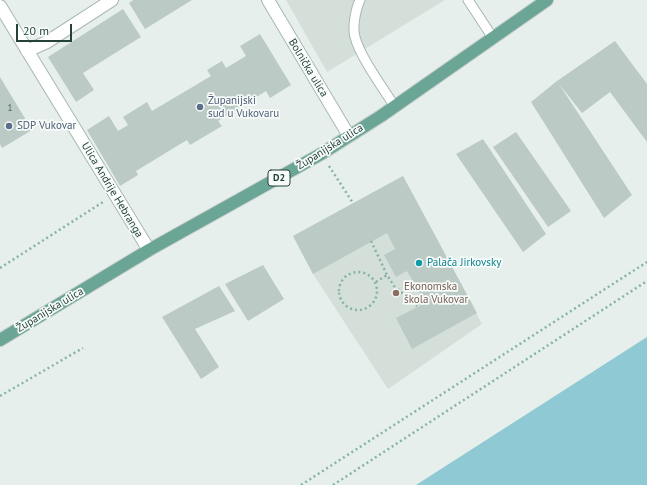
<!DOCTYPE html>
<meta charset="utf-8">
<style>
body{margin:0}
#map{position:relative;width:647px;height:485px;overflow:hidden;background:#e6efeb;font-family:"PT Sans",sans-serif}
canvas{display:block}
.scale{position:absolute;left:16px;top:24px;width:56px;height:18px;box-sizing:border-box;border:2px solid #24423a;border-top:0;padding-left:5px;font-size:12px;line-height:14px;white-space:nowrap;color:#24423a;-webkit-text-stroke:3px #f7fbf9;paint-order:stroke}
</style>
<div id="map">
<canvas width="647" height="485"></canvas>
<div class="scale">20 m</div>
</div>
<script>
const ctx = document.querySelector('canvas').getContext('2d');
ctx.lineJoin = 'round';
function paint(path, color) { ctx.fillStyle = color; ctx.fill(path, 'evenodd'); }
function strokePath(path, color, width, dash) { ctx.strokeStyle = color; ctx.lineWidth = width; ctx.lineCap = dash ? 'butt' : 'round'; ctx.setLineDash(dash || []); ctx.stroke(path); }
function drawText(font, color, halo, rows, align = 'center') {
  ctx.font = font + ' "PT Sans",sans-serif'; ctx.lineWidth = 3.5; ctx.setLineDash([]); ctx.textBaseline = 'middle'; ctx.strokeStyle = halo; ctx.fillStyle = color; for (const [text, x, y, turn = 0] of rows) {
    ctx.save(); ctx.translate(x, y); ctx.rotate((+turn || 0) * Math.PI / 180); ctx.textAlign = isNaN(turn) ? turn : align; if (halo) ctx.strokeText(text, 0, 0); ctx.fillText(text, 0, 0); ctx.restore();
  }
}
paint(new Path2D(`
 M286,0H445L327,72Z
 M403,176L482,324L388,389L313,274L293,236Z`), '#d4dfda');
paint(new Path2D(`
 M647,337V485H416Z`), '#8ec9d4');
paint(new Path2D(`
 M133,0H192L145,29L129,3Z
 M123,9L141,37L83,73L94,90L76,102L48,57Z
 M260,34L291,85L270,98L266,91L218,121L222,126L190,145L187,140L136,171L138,175L120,186L87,130L109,116L118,131L128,125L123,117L147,102L152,111L211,76L207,70L222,61L226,68L246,56L240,46Z
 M615,41L647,84V142L610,92L582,113L559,84L632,195L604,218L531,102L557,81Z
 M0,77L32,130L2,148L0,144Z
 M516,132L571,211L548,227L493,147Z
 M483,139L546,234L523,252L456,154Z
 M403,176L477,313L412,349L396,318L425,303L407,271L396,277L384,255L395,249L387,233L313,274L293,236Z
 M263,265L284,299L248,321L225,284Z
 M219,286L235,311L195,329L219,367L201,379L162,317Z`), '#bbcac4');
const service = new Path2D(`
 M360,0C356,8 352,27 355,37C360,57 383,88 395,107
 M468,0L493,38`);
const minor = new Path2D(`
 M268,0L349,136
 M0,6L149,250
 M27,51L47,42L112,0`);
const primary = new Path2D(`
 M0,340L149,250L321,154L381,116L547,0`);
strokePath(service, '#a8b8b2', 11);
strokePath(minor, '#a8b8b2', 14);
strokePath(primary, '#c2cac8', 14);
strokePath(new Path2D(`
 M329,166L353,203
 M371,241L387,275L394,286L417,306
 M0,268L103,202
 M339 291a19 19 0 1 1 38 0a19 19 0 1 1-38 0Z
 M376,282L387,275
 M0,396L83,348
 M301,485L647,262
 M333,485L647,281`), '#86b3a5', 2.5, [2, 3]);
strokePath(service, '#fff', 9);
strokePath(minor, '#fff', 12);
strokePath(primary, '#6aa596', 12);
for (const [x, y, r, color] of [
 [200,107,4,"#5c6f8a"],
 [9,126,4,"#5c6f8a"],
 [419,263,4,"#0f9aa8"],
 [396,293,4,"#8d6e63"]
]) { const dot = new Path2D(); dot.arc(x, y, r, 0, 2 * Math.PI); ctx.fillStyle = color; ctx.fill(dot); strokePath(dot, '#f7fbf9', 1.5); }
drawText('9px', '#4a645c', null, [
 ["1",10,108]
]);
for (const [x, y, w] of [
 [279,178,22]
]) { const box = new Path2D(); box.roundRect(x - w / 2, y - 8, w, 16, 3); ctx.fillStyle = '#f7fbf9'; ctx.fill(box); strokePath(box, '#24423a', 1); }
drawText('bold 10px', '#24423a', null, [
 ["D2",279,178]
]);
drawText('11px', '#24423a', '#f7fbf9', [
 ["Bolnička ulica",308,68,59],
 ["Županijska ulica",330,147,-32],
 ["Ulica Andrije Hebranga",112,190,59],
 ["Županijska ulica",50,310,-31]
]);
drawText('11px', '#4e5e75', '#f7fbf9', [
 ["Županijski",208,101],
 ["sud u Vukovaru",208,114],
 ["SDP Vukovar",17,126]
], 'left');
drawText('11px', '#0d838f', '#f7fbf9', [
 ["Palača Jirkovsky",427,263]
], 'left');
drawText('11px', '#785e54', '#f7fbf9', [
 ["Ekonomska",404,287],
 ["škola Vukovar",404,300]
], 'left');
</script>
